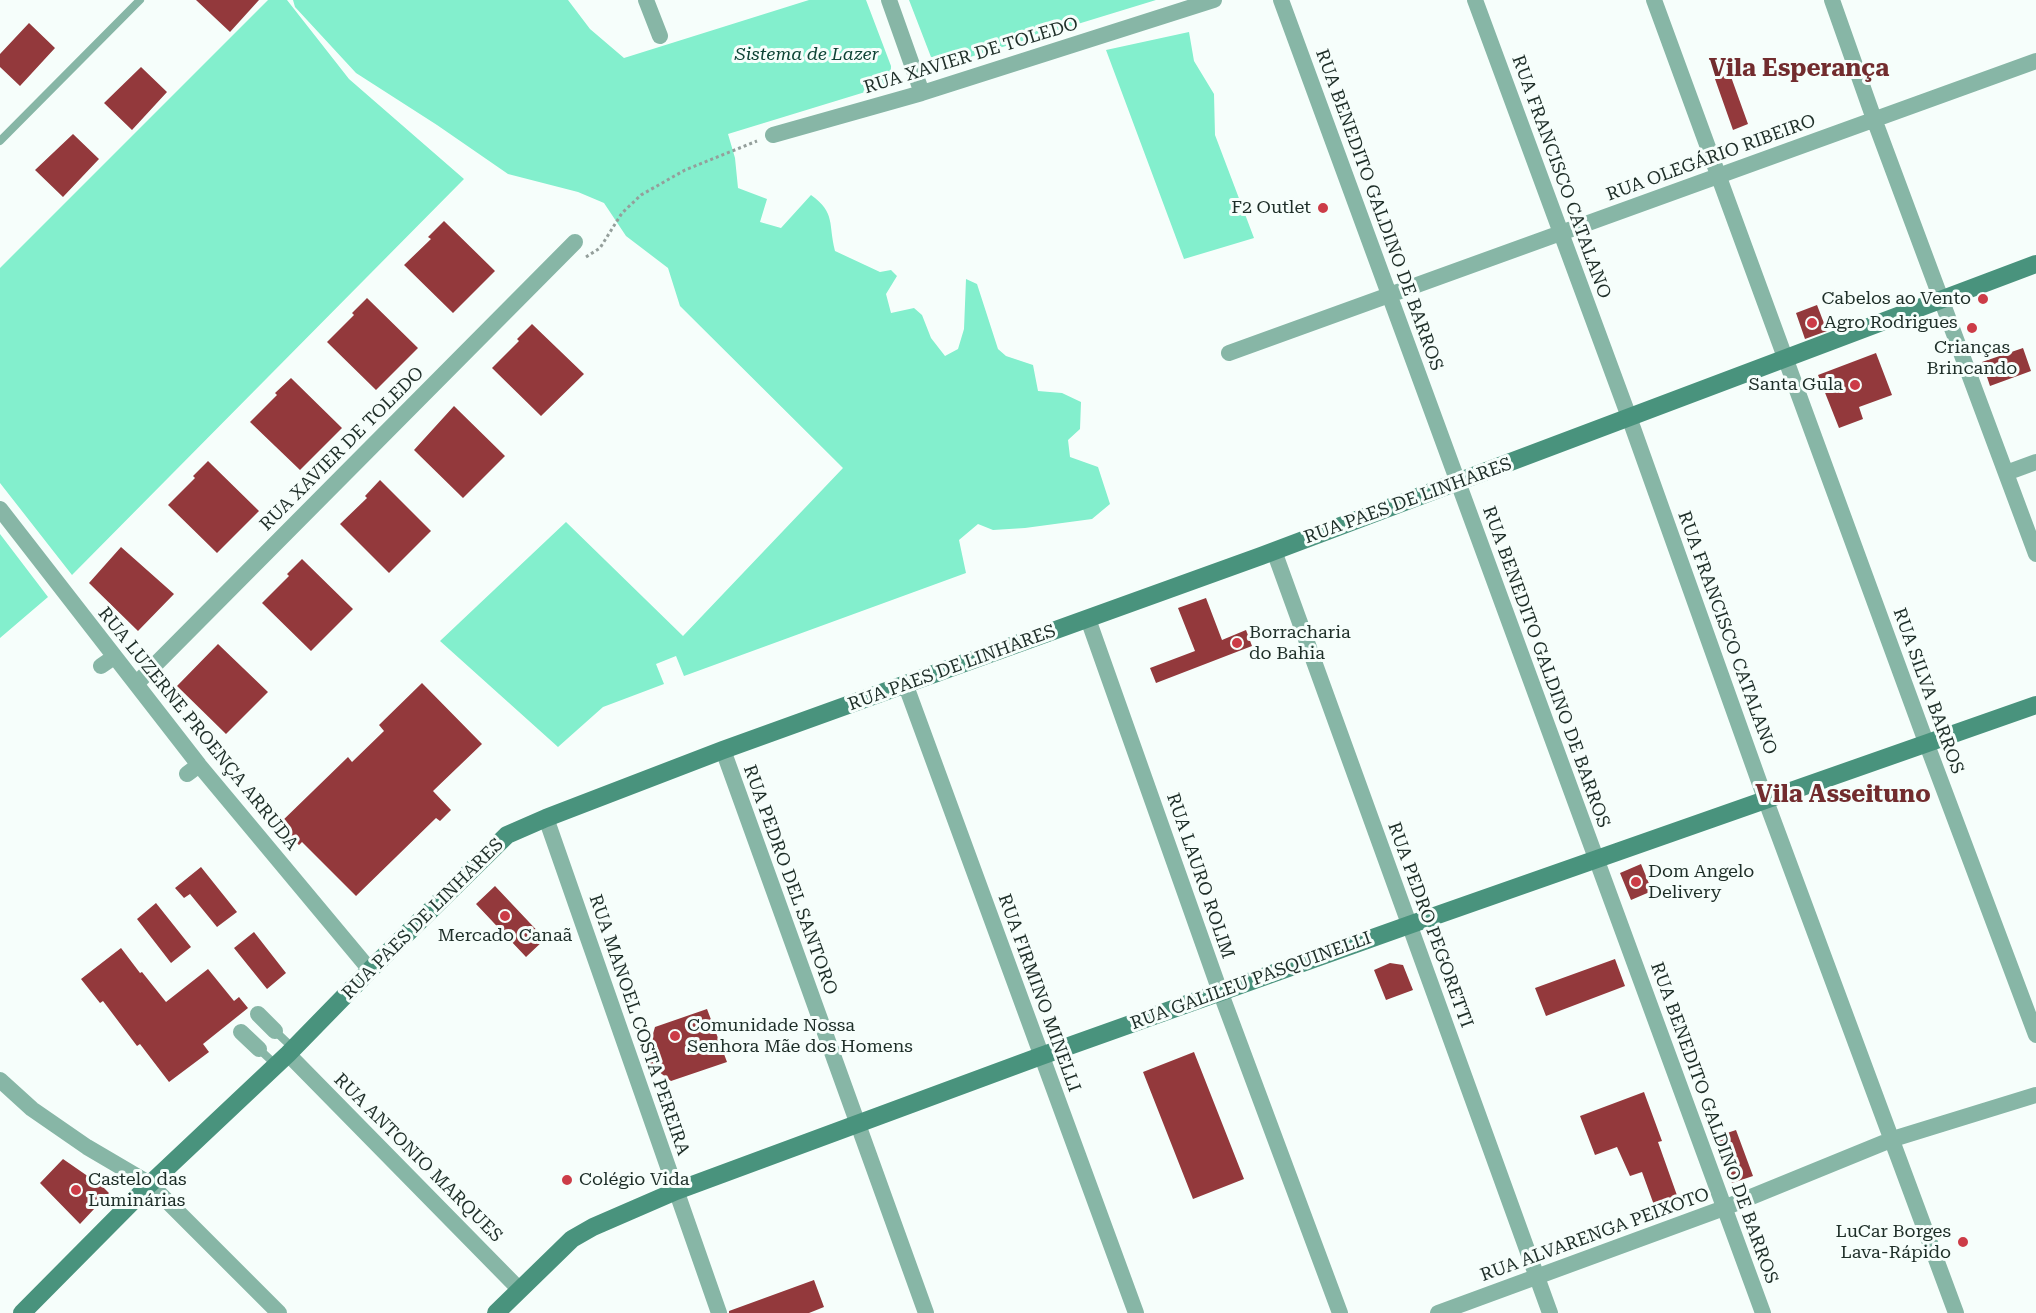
<!DOCTYPE html>
<meta charset="utf-8">
<style>
body{margin:0}
canvas{display:block;background:#f6fefb}
</style>
<canvas width="2036" height="1313"></canvas>
<script>
const ctx = document.querySelector('canvas').getContext('2d');
ctx.lineJoin = 'round';
function paint(path, color) { ctx.fillStyle = color; ctx.fill(path, 'evenodd'); }
function strokePath(path, color, width, dash) { ctx.strokeStyle = color; ctx.lineWidth = width; ctx.lineCap = dash ? 'butt' : 'round'; ctx.setLineDash(dash || []); ctx.stroke(path); }
function drawText(font, color, halo, rows, align = 'center') {
  ctx.font = font + ' "Roboto Serif",serif'; ctx.lineWidth = 6; ctx.setLineDash([]); ctx.textBaseline = 'middle'; ctx.strokeStyle = halo; ctx.fillStyle = color; for (const [text, x, y, turn = 0] of rows) {
    ctx.save(); ctx.translate(x, y); ctx.rotate((+turn || 0) * Math.PI / 180); ctx.textAlign = isNaN(turn) ? turn : align; if (halo) ctx.strokeText(text, 0, 0); ctx.fillText(text, 0, 0); ctx.restore();
  }
}
paint(new Path2D(`
 M268,0H287L349,79L464,179L72,575L0,483V268Z
 M293,0H568L590,29L624,58L809,0H866L891,66C891,80 887,83 875,89L728,134L735,158L738,188L767,199L760,222L781,228L811,195C836,213 828,224 835,251L880,272L891,270L897,276L886,294L891,313L914,308L922,315L931,338L945,356L958,349L964,329L966,279L977,284L998,349L1006,356L1033,365L1038,391L1062,393L1081,402L1080,429L1068,440L1070,457L1098,467L1110,504L1092,519L1025,528L993,530L978,524L959,540L966,573L684,676L676,656L656,664L664,684L603,707L558,747L440,641L566,522L683,636L843,468L680,306L668,268L626,236L604,203L578,192L508,174L437,125L356,73L295,7Z
 M909,0H1156L970,57L939,62L931,57Z
 M1189,32L1194,61L1214,94L1215,135L1254,238L1184,259L1106,50Z
 M0,534L48,597L0,638Z`), '#83efcd');
paint(new Path2D(`
 M196,0H259L230,32Z
 M29,23L55,48L20,86L0,67V54Z
 M141,67L167,92L132,130L104,103Z
 M1730,74L1748,124L1733,130L1715,79Z
 M73,134L99,159L63,197L35,170Z
 M444,221L495,271L453,313L404,265L431,239L428,237Z
 M367,298L418,348L376,390L327,342L354,315L352,313Z
 M1817,305L1827,331L1805,339L1796,313Z
 M532,324L584,374L541,416L492,368L519,341L517,339Z
 M2023,348L2031,371L1990,386L1982,362Z
 M1876,353L1892,395L1859,407L1863,419L1839,428L1818,375Z
 M291,378L342,428L300,470L250,422L277,395L275,393Z
 M454,406L505,456L463,498L414,450Z
 M208,461L259,511L217,553L168,505L195,478L193,476Z
 M380,480L431,531L389,573L340,524L367,498L365,496Z
 M121,547L174,594L138,631L89,583Z
 M302,559L353,609L311,651L262,603L289,576L287,574Z
 M1206,598L1222,640L1246,630L1252,646L1156,683L1150,668L1195,651L1178,608Z
 M218,644L268,692L226,734L177,686Z
 M422,683L482,744L433,791L451,810L440,821L436,818L356,896L302,842L299,845L278,825L348,757L352,762L384,731L379,725Z
 M1641,864L1652,891L1631,900L1620,873Z
 M201,867L237,912L217,927L190,894L184,898L175,888Z
 M495,886L545,939L526,957L476,904Z
 M156,903L191,947L171,963L137,919Z
 M254,932L286,973L267,989L234,948Z
 M121,948L140,973L142,972L166,1002L208,969L234,1001L239,997L248,1008L203,1044L209,1052L169,1082L140,1044L137,1046L103,1001L100,1003L81,979Z
 M1615,959L1625,986L1546,1016L1535,988Z
 M1390,963L1403,965L1413,990L1386,1000L1374,970Z
 M707,1009L727,1062L671,1081L654,1068L651,1070L644,1051L649,1048L655,1027Z
 M1194,1052L1244,1179L1193,1199L1143,1072Z
 M1644,1092L1662,1141L1658,1142L1679,1201L1654,1205L1642,1172L1630,1176L1617,1147L1595,1155L1580,1116Z
 M1736,1130L1753,1176L1732,1183L1715,1137Z
 M63,1159L102,1186L109,1193L80,1224L40,1183Z
 M814,1280L824,1307L809,1313H729V1311Z`), '#93393c');
strokePath(new Path2D(`
 M586,257L600,248L622,213L641,195L685,170L757,141`), '#949f9b', 3, [3, 3]);
strokePath(new Path2D(`
 M0,141L140,0
 M275,1031L293,1048
 M259,1049L276,1065`), '#87b6a6', 8);
strokePath(new Path2D(`
 M646,0L660,36
 M889,0L922,93
 M1281,0L1763,1313
 M1475,0L1629,417L1766,801L1956,1313
 M1654,0L1926,742L2036,1035
 M1832,0L1874,119L2036,554
 M773,135L922,93L1214,0
 M1229,353L2036,61
 M2006,473L2036,462
 M0,509L199,765L370,970
 M1274,551L1550,1313
 M1088,619L1217,983L1340,1313
 M101,666L114,657
 M137,683L575,242
 M906,686L1136,1313
 M723,750L926,1313
 M187,774L199,765
 M546,818L719,1313
 M258,1014L275,1031
 M241,1032L259,1049
 M288,1054L519,1289
 M0,1080L32,1109L87,1147L150,1184L279,1313
 M1438,1313L1724,1208L1893,1139L2036,1095`), '#87b6a6', 16);
strokePath(new Path2D(`
 M22,1313L150,1184L288,1054L370,970L507,835L546,818L723,750L1261,556L2036,264
 M496,1313L572,1239L593,1227L676,1191L1041,1056L1409,925L2036,705`), '#49937d', 18);
for (const [x, y, r, color] of [
 [1323,208,6,"#cc3c47"],
 [1983,299,6,"#cc3c47"],
 [1812,323,6,"#cc3c47"],
 [1972,328,6,"#cc3c47"],
 [1855,385,6,"#cc3c47"],
 [1237,643,6,"#cc3c47"],
 [1636,882,6,"#cc3c47"],
 [505,916,6,"#cc3c47"],
 [675,1036,6,"#cc3c47"],
 [567,1180,6,"#cc3c47"],
 [76,1190,6,"#cc3c47"],
 [1963,1242,6,"#cc3c47"]
]) { const dot = new Path2D(); dot.arc(x, y, r, 0, 2 * Math.PI); ctx.fillStyle = color; ctx.fill(dot); strokePath(dot, '#f6fefb', 2); }
drawText('italic 18px', '#0e4436', '#f6fefb', [
 ["Sistema de Lazer",807,55]
]);
drawText('18px', '#1e2e28', '#f6fefb', [
 ["RUA XAVIER DE TOLEDO",971,56,-17],
 ["RUA OLEGÁRIO RIBEIRO",1711,158,-20],
 ["RUA FRANCISCO CATALANO",1561,177,70],
 ["RUA BENEDITO GALDINO DE BARROS",1379,210,70],
 ["RUA XAVIER DE TOLEDO",342,449,-45],
 ["RUA PAES DE LINHARES",1408,501,-20],
 ["RUA FRANCISCO CATALANO",1727,633,70],
 ["RUA BENEDITO GALDINO DE BARROS",1546,667,70],
 ["RUA PAES DE LINHARES",952,668,-20],
 ["RUA SILVA BARROS",1928,691,70],
 ["RUA LUZERNE PROENÇA ARRUDA",198,729,51],
 ["RUA LAURO ROLIM",1200,876,71],
 ["RUA PEDRO DEL SANTORO",790,880,70],
 ["RUA PAES DE LINHARES",423,919,-45],
 ["RUA PEDRO PEGORETTI",1430,925,70],
 ["RUA GALILEU PASQUINELLI",1251,981,-20],
 ["RUA FIRMINO MINELLI",1039,993,70],
 ["RUA MANOEL COSTA PEREIRA",639,1025,71],
 ["RUA BENEDITO GALDINO DE BARROS",1714,1123,70],
 ["RUA ANTONIO MARQUES",418,1158,45],
 ["RUA ALVARENGA PEIXOTO",1595,1235,-20]
]);
drawText('18px', '#1e2e28', '#f6fefb', [
 ["F2 Outlet",1311,208,"right"],
 ["Cabelos ao Vento",1971,299,"right"],
 ["Agro Rodrigues",1824,323],
 ["Crianças",1972,348,"center"],
 ["Brincando",1972,369,"center"],
 ["Santa Gula",1843,385,"right"],
 ["Borracharia",1249,633],
 ["do Bahia",1249,654],
 ["Dom Angelo",1648,872],
 ["Delivery",1648,893],
 ["Mercado Canaã",505,936,"center"],
 ["Comunidade Nossa",687,1026],
 ["Senhora Mãe dos Homens",687,1047],
 ["Castelo das",88,1180],
 ["Luminárias",88,1201],
 ["Colégio Vida",579,1180],
 ["LuCar Borges",1951,1232,"right"],
 ["Lava-Rápido",1951,1253,"right"]
], 'left');
drawText('bold 24px', '#722c2e', '#f6fefb', [
 ["Vila Esperança",1799,69],
 ["Vila Asseituno",1843,795]
]);
</script>
